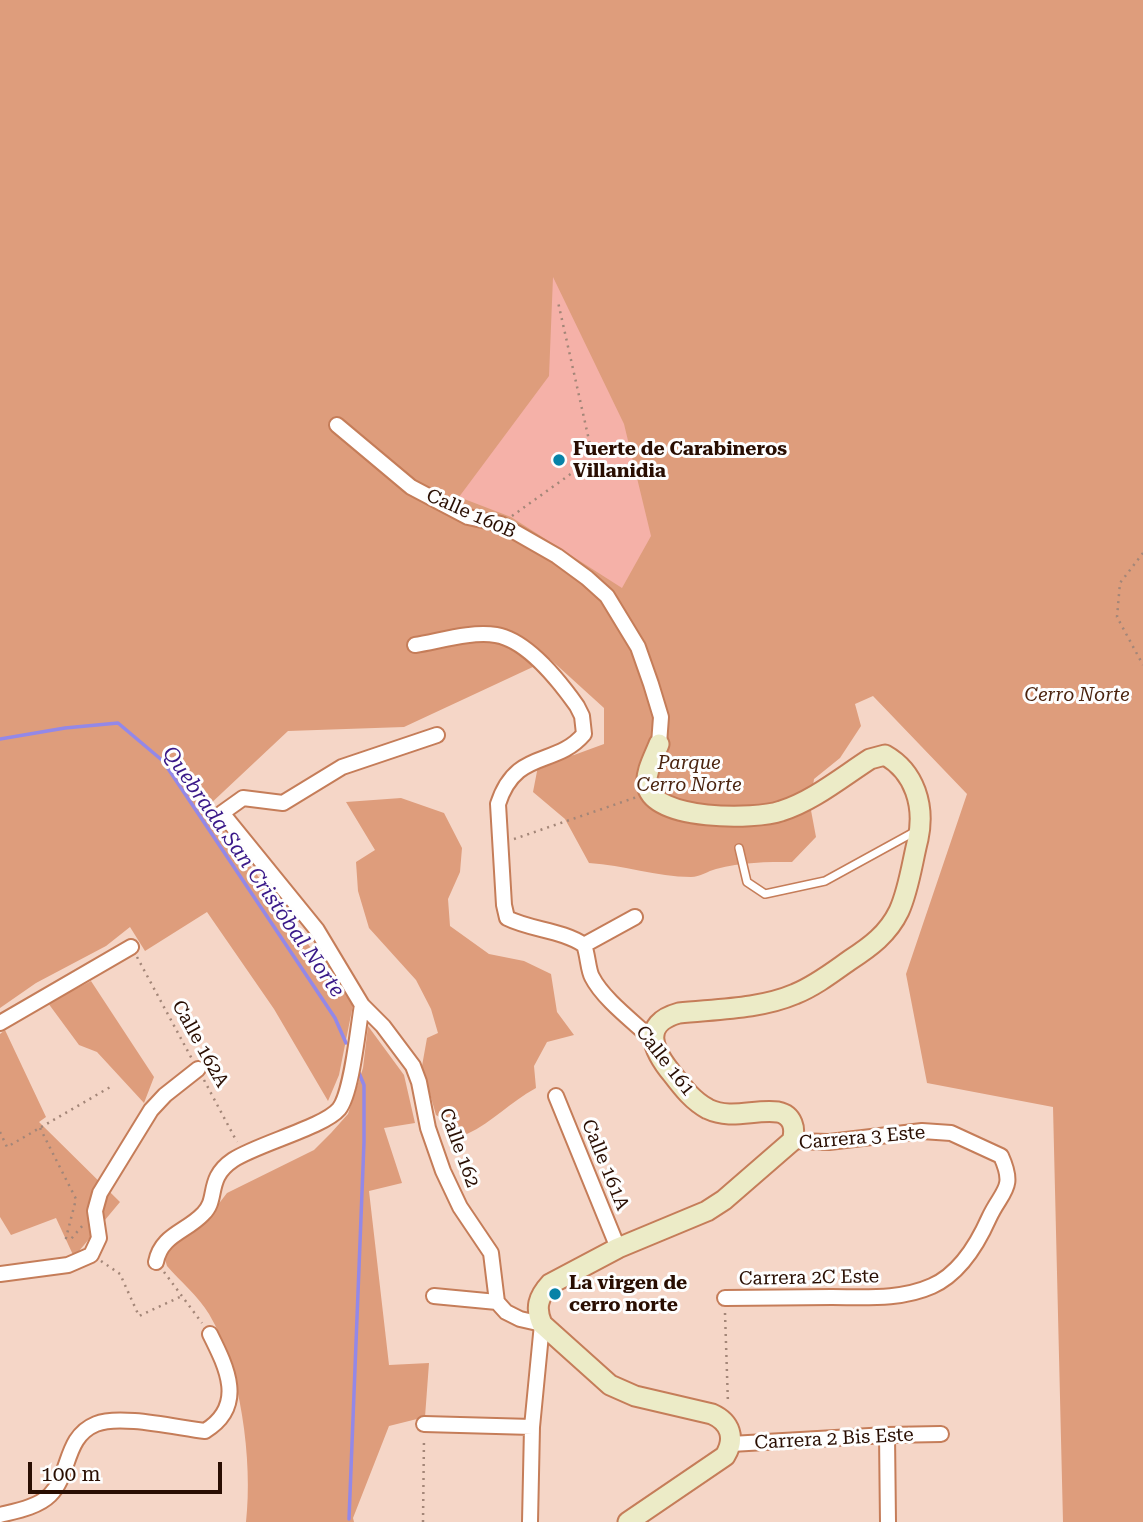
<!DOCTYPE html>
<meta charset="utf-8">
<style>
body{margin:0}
#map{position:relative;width:1143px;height:1522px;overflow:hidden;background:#f5d6c7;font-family:"Roboto Serif",serif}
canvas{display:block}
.scale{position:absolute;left:28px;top:1462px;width:194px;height:32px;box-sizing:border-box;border:4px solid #290e02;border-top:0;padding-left:9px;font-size:21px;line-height:24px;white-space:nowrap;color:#290e02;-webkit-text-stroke:5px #fefefe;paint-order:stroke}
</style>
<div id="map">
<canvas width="1143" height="1522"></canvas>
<div class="scale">100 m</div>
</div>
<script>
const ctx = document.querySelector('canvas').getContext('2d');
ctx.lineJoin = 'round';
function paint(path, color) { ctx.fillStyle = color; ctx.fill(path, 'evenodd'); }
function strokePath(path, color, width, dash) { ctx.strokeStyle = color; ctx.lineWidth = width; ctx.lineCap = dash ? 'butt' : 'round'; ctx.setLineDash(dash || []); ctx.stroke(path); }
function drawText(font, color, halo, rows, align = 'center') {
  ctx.font = font + ' "Roboto Serif",serif'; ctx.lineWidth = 6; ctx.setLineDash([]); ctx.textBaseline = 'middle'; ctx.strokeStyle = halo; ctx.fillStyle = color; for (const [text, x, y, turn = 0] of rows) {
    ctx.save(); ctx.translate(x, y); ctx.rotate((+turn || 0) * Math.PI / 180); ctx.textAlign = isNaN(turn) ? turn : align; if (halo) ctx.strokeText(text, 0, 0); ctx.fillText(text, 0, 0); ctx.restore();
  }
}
paint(new Path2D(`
 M0,0H1143V1522H1063L1053,1107L927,1083L906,974L967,794L873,696L855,704L861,726L840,758L814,779L810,805L816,837L792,862C767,862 741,862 716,869C708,871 700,877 691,877C656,877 624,865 589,863L565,819L533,792L539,761L574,755L604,744V708L550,659L404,727L288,731L207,807L353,1005L339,1075L328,1101L274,1009L207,912L145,951L130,927L106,946L36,983L0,1008Z
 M401,798L444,813L462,848L460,872L448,899L450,926L489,954L524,961L551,974L557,1012L574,1035L547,1042L534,1066L536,1088C510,1102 493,1122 467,1134L436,1115L422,1066L427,1038L438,1033L431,1009L416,980L369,928L358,891L356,862L375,850L346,802Z
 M91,981L154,1077L144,1103L97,1052L79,1045L48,1003Z
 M368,1026L404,1075L415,1123L384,1128L402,1183L369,1191L389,1365L429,1363L425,1417L389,1426L353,1518L354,1522H246C253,1462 241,1367 209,1314C199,1297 180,1281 167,1266L164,1256L169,1245L188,1236L207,1219L227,1193L314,1150L331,1133L348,1114L363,1068Z
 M5,1030L46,1117L39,1122L120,1202L74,1257L56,1218L11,1235L0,1217V1034Z`), '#de9d7c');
strokePath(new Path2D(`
 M0,739L65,728L118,723L163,761L335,1018L346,1043
 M349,1519L364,1142V1085L359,1073`), '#9388e8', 3.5);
paint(new Path2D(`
 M553,277L624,424L651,536L622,588L511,517L459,497L549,376Z`), '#f5b1a8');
const lane = new Path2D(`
 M739,848L747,882L765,894L825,881L916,831`);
const street = new Path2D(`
 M337,425L411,487L468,517L501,524L557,556L587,578L607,596L638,647L651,684L661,717L659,744
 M415,645C440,641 471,631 496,635C527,640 560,682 577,706L582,716L584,734C555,768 516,748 498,804L504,905L507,918C531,930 562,930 584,945
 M437,735L342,767L283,803L243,798L222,813L317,930L362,1005L383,1026L413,1066L419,1082L428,1128L443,1171L460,1207L491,1253L497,1302L506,1312L520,1319L542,1324L532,1427L530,1522
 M584,945C588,955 588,970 592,977C603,999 634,1022 653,1040
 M584,945L635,917
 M0,1023L131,947
 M556,1096L618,1248
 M156,1262C161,1235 186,1232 203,1214C219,1199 205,1179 233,1160C257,1144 324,1127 339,1109C352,1093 358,1027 362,1005
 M0,1274L68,1265L91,1255L99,1238L95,1211L100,1193L151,1110L165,1095L198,1069
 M434,1296L497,1302
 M725,1298C760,1298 796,1297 832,1297C865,1297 901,1300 932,1286C959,1274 977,1245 989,1218C1002,1190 1016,1189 1001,1156L951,1133L922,1131L829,1142L792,1141
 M424,1424L532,1427
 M887,1435L888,1522
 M731,1444L887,1435L941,1434
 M0,1515C16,1511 38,1507 50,1495C71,1474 64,1437 96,1424C120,1414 178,1428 205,1431C246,1406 227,1368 210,1334`);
const secondary = new Path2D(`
 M628,1522L725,1456C736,1438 730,1422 712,1414L635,1396L610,1385L542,1324C535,1308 538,1297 550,1284L618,1248L707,1211L724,1200L792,1141C796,1129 793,1115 778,1112C754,1109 731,1120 708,1109C693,1101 683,1088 673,1075C654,1052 639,1024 679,1013C717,1009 760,1009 795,994C815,986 833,972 850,960C870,947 888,934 899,911C909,889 912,863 918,839C925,806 915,772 885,755L870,759C842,777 813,801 781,811C756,820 653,821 647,785C645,772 655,755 659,744`);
strokePath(lane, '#c57d59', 10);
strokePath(street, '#c57d59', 18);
strokePath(secondary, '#c57d59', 23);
strokePath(new Path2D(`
 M512,516L586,463L591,449L558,302
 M1143,553L1120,583L1117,617L1143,665
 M514,839L637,797
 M137,957L192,1059
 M204,1080L237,1142
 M40,1128L76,1199L66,1238L71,1239L83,1225L85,1226
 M0,1132L7,1147L112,1086
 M101,1261L120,1274L139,1316L182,1296
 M164,1272L202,1323
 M725,1313L728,1404
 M423,1522L424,1438`), '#a38678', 2.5, [2, 5]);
strokePath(lane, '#fff', 7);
strokePath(street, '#fff', 14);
strokePath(secondary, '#ecebc7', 19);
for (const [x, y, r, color] of [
 [559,460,7,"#0782a7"],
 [555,1294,7,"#0782a7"]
]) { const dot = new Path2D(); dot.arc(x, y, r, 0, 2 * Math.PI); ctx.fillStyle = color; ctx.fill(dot); strokePath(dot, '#fefefe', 2.5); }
drawText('bold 19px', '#290e02', '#fefefe', [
 ["Fuerte de Carabineros",573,449],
 ["Villanidia",573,471],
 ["La virgen de",569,1283],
 ["cerro norte",569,1305]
], 'left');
drawText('19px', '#290e02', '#fefefe', [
 ["Calle 160B",471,514,24],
 ["Calle 162A",200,1044,61],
 ["Calle 161",665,1061,52],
 ["Carrera 3 Este",862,1138,-5],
 ["Calle 162",459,1148,70],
 ["Calle 161A",605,1165,68],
 ["Carrera 2C Este",809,1278,-1],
 ["Carrera 2 Bis Este",834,1439,-3]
]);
drawText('italic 19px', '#4b240f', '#fefefe', [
 ["Cerro Norte",1077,695],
 ["Parque",689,763],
 ["Cerro Norte",689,785]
]);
drawText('italic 21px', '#391888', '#fefefe', [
 ["Quebrada San Cristóbal Norte",253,872,55]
]);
</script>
